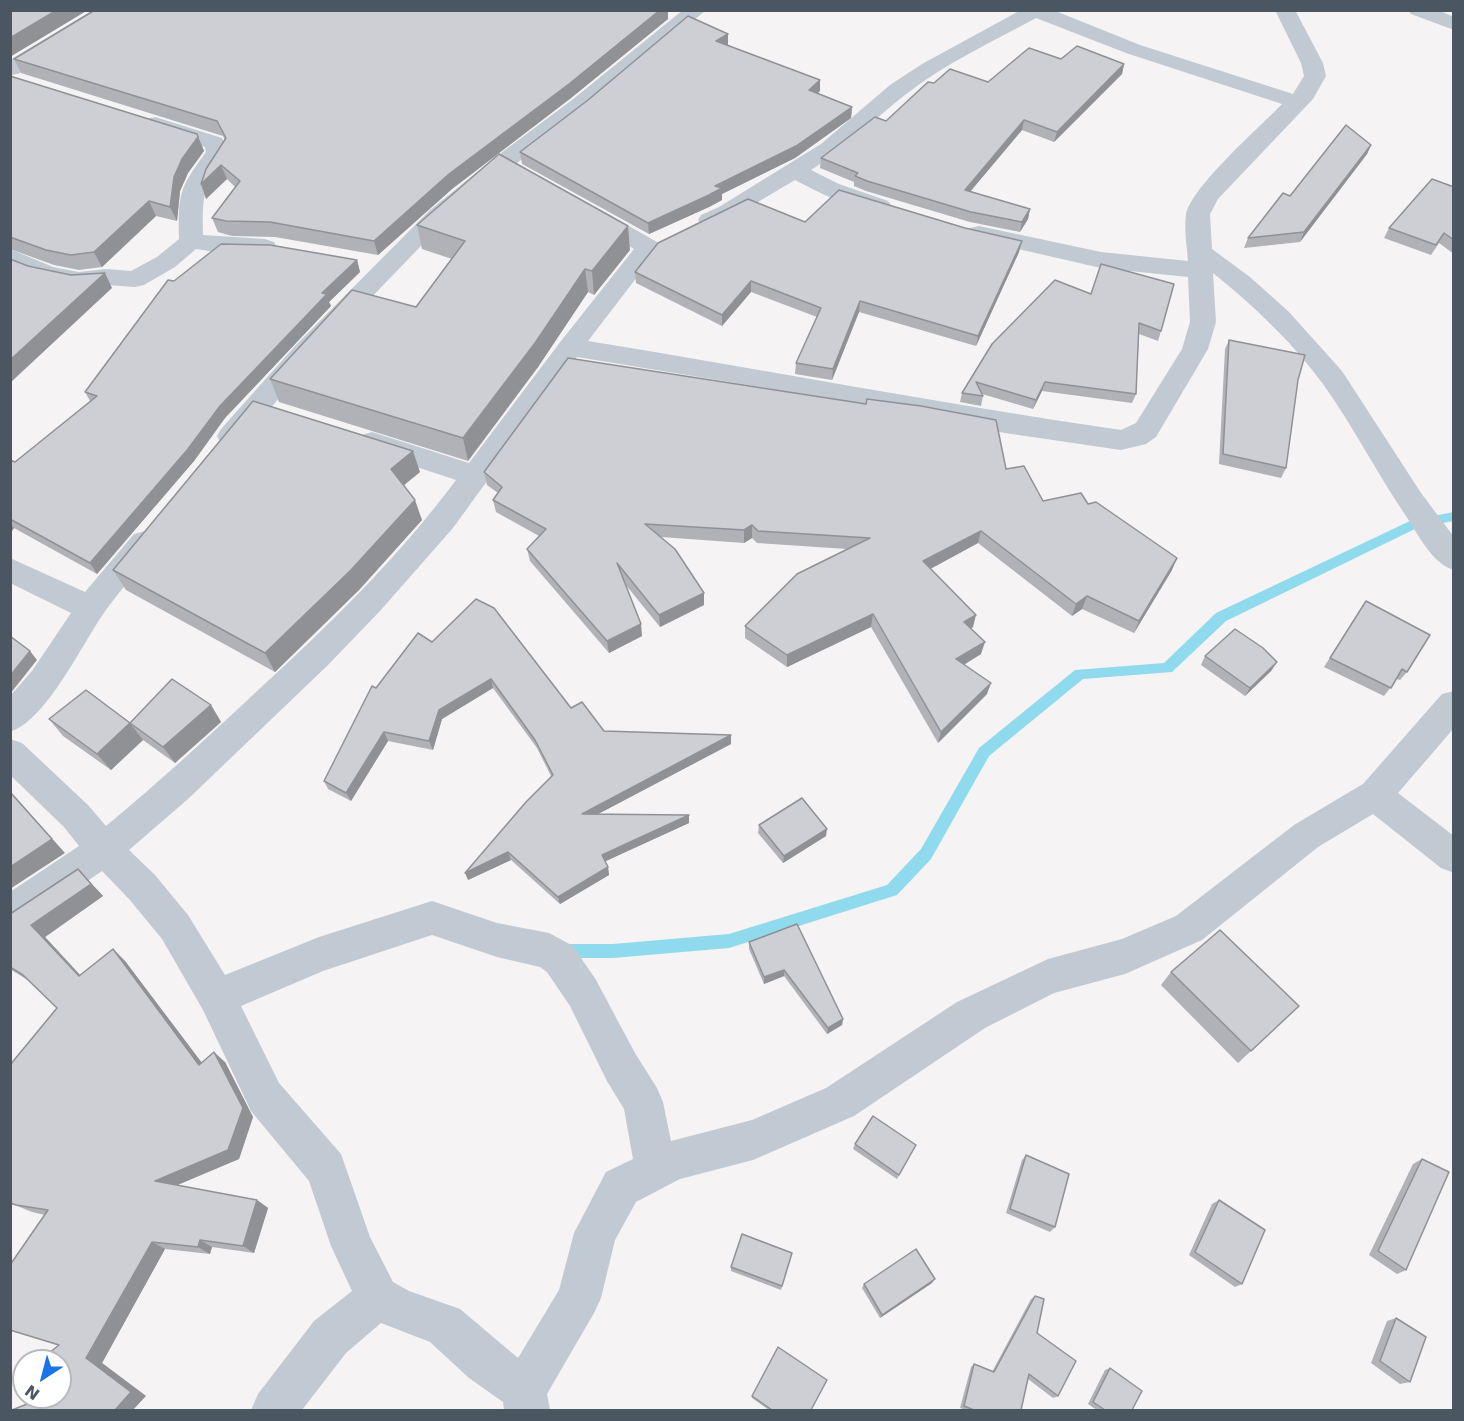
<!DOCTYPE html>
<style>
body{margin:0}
#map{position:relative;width:1464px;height:1421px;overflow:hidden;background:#f5f3f3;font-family:"DejaVu Sans",sans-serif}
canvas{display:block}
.frame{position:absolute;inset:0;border:12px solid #4a5661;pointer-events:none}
.north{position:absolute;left:12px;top:1349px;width:60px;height:60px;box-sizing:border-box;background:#fff;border:2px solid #b7bbc0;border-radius:50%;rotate:216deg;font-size:16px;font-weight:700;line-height:24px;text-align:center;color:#4a5661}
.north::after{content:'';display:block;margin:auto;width:21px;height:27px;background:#1a73e8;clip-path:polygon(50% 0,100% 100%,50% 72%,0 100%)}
</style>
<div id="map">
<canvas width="1464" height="1421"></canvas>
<div class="frame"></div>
<div class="north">N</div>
</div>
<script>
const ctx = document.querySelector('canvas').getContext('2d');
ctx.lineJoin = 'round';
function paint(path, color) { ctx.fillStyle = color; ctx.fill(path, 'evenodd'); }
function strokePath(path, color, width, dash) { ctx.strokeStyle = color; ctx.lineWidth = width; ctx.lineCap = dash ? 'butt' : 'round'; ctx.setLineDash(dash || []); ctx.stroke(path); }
paint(new Path2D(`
 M1454,512V521L1419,527L1226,621L1172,672L1083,679L989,756L931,859L897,895L729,948L613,958H560L555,956L552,951L555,946L560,944H613L729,934L887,885L921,849L979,748L1075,670L1164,663L1216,613L1412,520Z`), '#90daee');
paint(new Path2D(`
 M93,10H118L115,14L18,74L10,75V60Z
 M683,10H706L588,110L509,169L445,221L313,358L241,443L231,446L221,443L217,436L221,429L295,346L429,211L493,159L572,100Z
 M1021,10H1053L1140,45L1293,94L1304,76L1301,63L1275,10H1295L1323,63L1326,76L1313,99L1218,199L1210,214L1212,249L1250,277L1289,312L1342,371L1421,493L1454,537V570C1432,564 1418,534 1406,516C1377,473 1353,426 1323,384C1292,342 1254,306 1213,273L1216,322L1208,349L1156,437L1146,444L1121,450L1005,433L766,388L577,357L453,528L380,611L328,665L188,799L129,850L155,875L188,915L225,975L319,937L432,901L497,923L549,933L573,946L596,980L635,1053L657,1088L663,1102L671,1141L752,1120L826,1088L957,1002L1048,959L1122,939L1176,916L1294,825L1363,784L1442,694L1454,691V728L1398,793L1454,836V873L1441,868L1373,814L1318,847L1202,940L1125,974L1054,993L985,1028L854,1116L753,1160L680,1179L636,1202L615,1240L601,1298L594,1313L547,1394L550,1410H504L503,1402L469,1378L430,1342L381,1323L346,1353L302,1410H251L258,1394L314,1321L352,1291L331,1246L309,1181L251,1111L203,1010L162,939L129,899L102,871L23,925L10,930V892L79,846L64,827L10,775V739L22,743L88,805L106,826C158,783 207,738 256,692C327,627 398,558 456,480L362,449L358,442L362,435L372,432L469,463L561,341L634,249L583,219L579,214L583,209L591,207L599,209L657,242L660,247L588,341C766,370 943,404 1121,430L1136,423L1182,349L1190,322L1188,277L1101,268L970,238L967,233L970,228L979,226L1101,252L1188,261C1187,247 1184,230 1186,215C1190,188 1261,126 1282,104L1126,53L1036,18C992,42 944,64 905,95C873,120 845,149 811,170L839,184L888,201L892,206L888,211C865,217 816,191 795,180L719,225L710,227L701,225L698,220L701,215L719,207L821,144L890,85L922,64ZM432,935L497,957L540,967L547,972L570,1006L607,1081L624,1109L633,1159L606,1172L574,1233L559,1290L518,1358L460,1309L409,1291L393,1282L370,1237L341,1154L279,1083L241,1006L323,971Z
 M1408,10H1438L1454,17V30L1411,14Z
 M155,117L222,138L229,152C204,189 202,189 203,235L265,239L274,242L277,247L274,252C249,259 221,253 196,249L175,267L144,285L135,287L106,285L79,288L37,279L10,267V249L53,267L79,272L106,269L131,271L157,257L179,239C178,193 179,189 206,152L205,147L147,129L144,124L147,119Z
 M145,531L156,534L160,542L156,550C139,570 121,589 106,610C82,643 48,719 10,732V696L32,671L71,613L10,583V558L85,592L134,534Z`), '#c1cad2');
paint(new Path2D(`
 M95,10H668V19L571,98L452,189L378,255L275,237L232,236L218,232L212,218L235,187L227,179L206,199L225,140L223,136L21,73L14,59Z
 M728,34L727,45L820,80V91L817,93L852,107L851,118L795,158L722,194V200L709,207L649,234L522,164L520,152Z
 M1061,59L1124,64L1122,74L1054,142L1022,130L970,192L1030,209L1028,219L1020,232L970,222L866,191L854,186V182L820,168L821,158L886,121L934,83L988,82Z
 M10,76L197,134L204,151L188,173L180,191L177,221L156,216L102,267L79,270L54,265L10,249Z
 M1371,145L1367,154L1300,242L1244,248L1248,238L1290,196Z
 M1454,187V254L1439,243L1431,255L1384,238L1389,228Z
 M805,222L1019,252L976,346L859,312L832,380L795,374L796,363L817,317L751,292L722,326L636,283L635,272Z
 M417,225L630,250L594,295L588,292L538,367L468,461L279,402L270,379L416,307L452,259L422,249Z
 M357,260L360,272L329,302L331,306L225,418L194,461L97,574L14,528L10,534V460L15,462L90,401L85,392L174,281Z
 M1055,280L1161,331L1158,341L1139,334L1136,394L1132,403L1042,391L1033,409L982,394L983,396L981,406L960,402L962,393Z
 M1229,340L1298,380L1286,468L1281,478L1219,464L1225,349Z
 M1006,469L1043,501L1088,504L1172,570L1134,633L1082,609L1072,616L978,543L930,569L973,627L971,629L981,654L964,665L987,694L938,743L871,627L787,667L745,638V626L847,549L757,543L752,538L744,543L661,537L704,593V605L660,627L625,584L642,636L609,653L530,561L527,549L539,536L496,512L493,500L498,493L487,485L484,472Z
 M420,472L404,485L422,520L359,590L275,672L126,590L113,570Z
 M1366,601L1407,672L1400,680L1397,679L1384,696L1324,667Z
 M432,642L571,708L604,731L731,744L598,814L689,823L605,861L608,867L609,875L560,904L511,860L468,880L551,776L537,748L493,688L442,719L433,750L388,741L351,801L328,789L324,781L376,688Z
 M1205,656L1277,662L1271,671L1245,696L1201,665Z
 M211,705L221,722L175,763L143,740L111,770L63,736L49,719L130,723Z
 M759,825L826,836L783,863L758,833Z
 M78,869L103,896L45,937L80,975L113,949L125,961L202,1063L225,1062L253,1117L239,1159L177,1185L257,1200L268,1208L254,1253L212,1247L210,1254L165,1249L102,1363L146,1396L45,1397L59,1345L45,1215L32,1212L10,1203V1065L57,1008L29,981L10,969V914Z
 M797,924L843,1019L842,1025L827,1034L784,976L764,984L749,949V942Z
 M1171,972L1299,1006L1238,1063L1161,985Z
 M855,1144L916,1145L897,1179L853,1149Z
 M1026,1155L1055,1227L1050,1232L1006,1213L1022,1160Z
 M1422,1159L1406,1270L1397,1274L1369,1255L1413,1164Z
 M1219,1200L1242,1284L1235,1287L1189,1255L1212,1204Z
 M792,1253L781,1290L731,1271V1267Z
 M932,1283L880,1318L862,1288L864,1284Z
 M1035,1296L1037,1333L1058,1396L1053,1398L1028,1379L1021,1410H966L960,1408L971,1367L974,1364L992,1372L1031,1299Z
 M1396,1318L1410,1382L1400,1384L1371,1363L1387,1321Z
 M1110,1368L1132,1410H1097L1088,1404L1105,1370Z
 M752,1396L811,1410H769L752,1398Z`), '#b0b2b7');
paint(new Path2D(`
 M57,10H88L10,57V38Z
 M660,10H668V19L571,98L452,189L378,255L374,241L449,174Z
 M728,34V45L716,53V41Z
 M1124,64L1122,74L1054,142L1057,132Z
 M820,80V91L809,102V90Z
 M852,107L851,118L795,158L722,194V200L709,207L649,234L648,223L715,186Z
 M1024,120L1022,130L963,200L965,190Z
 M197,134L204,151L188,173L180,191L177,221L170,207L174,177L182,159Z
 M1371,145L1367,154L1300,242L1304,232Z
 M221,165L227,179L206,199L201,184Z
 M149,201L156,216L102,267L94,252Z
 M1030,209L1028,219L1020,232L1022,222Z
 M628,226L630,250L594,295L592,271Z
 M1022,241L1019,252L976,346L978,336Z
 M357,260L360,272L329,302L331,306L225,418L194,461L97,574L90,563L220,406L322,293Z
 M585,269L588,292L538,367L468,461L463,438Z
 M105,273L112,288L10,383V360Z
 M751,281V292L722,326V315Z
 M860,301L859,312L832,380L833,369Z
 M1045,382L1042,391L1033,409L1036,400Z
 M413,451L420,472L398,490L391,469Z
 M415,500L422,520L359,590L275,672L265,653Z
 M10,523L14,528L10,534Z
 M752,525V538L744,543V530Z
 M981,531L978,543L921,574L923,561Z
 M1177,558L1172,570L1134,633L1139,621Z
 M704,593V605L660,627L659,615Z
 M1087,596L1082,609L1072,616L1076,604Z
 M873,614L871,627L787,667V655Z
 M976,615L973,627L961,634L964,622Z
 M641,624L642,636L609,653L607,641Z
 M985,642L981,654L953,671L956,659Z
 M30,651L37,660L10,694V676Z
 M1277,662L1271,671L1245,696L1250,688Z
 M491,679L493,688L442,719L433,750L429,741L439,710Z
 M991,683L987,694L938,743L941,732Z
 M211,705L221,722L175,763L163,747Z
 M130,723L143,740L111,770L97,754Z
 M384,732L388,741L351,801L346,793Z
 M731,735V744L583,822L582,814Z
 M10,791L65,853L10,889Z
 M689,815V823L604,862L602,855Z
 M827,829L826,836L783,863L784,856Z
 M508,852L511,860L468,880L465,873Z
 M608,867L609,875L560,904L558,897Z
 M78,869L103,896L45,937L92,988L79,976L31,925Z
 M113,949L125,961L211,1075L199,1065Z
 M784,970V976L764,984V977Z
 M843,1019L842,1025L827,1034L828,1028Z
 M214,1052L225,1062L253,1117L239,1159L168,1189L155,1181Z
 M257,1200L268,1208L254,1253L243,1246Z
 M200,1240L212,1247L210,1254L198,1247Z
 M152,1242L165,1249L102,1363L146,1396L133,1410H115L86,1358Z
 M935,1279L932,1283L880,1318L882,1315Z`), '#909195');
const building = new Path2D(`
 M10,10H57L10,38Z
 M95,10H660L569,84L449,174L374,241L270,222L226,221L212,218L240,181L221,165L201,184L206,169L226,138L217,121L14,59Z
 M688,16L728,34L716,41L820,80L809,90L852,107L796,146L715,186L722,188L709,195L648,223L520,152L588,100Z
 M1077,46L1124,64L1057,132L1024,120L965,190L1030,209L1022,222L971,212L867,181L855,176L858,173L821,158L875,117L886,121L928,82L934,83L950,69L988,82L1029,48L1061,59Z
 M10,76L197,134L198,137L182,159L174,177L170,207L149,201L94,252L71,255L46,250L10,237Z
 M1346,125L1371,145L1304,232L1248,238L1283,193L1290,196Z
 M499,154L628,226L592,271L585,269L535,343L463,438L270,379L352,290L416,307L465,241L417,225Z
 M1432,179L1454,187V240L1444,233L1436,245L1389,228Z
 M839,190L965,228L1022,241L978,336L860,301L833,369L796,363L821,308L751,281L722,315L635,272L658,243L748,199L805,222Z
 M221,244L270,245L357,260L322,293L327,294L220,406L188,449L90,563L10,519V460L15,462L97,396L85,392L168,280L174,281Z
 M10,259L28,266L71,275L105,273L10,360Z
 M1101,264L1174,284L1161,331L1139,323L1136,394L1045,382L1036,400L976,382L983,396L962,393L992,344L1055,280L1091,294Z
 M1229,340L1305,355L1298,380L1286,468L1223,454Z
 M568,358L866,404L867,399L921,406L996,420L1006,469L1024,466L1043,501L1081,493L1088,504L1096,502L1177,558L1139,621L1087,596L1076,604L981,531L923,561L976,615L964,622L985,642L956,659L991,683L941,732L873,614L787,655L745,626L797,574L870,538L758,531L752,525L744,530L645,524L675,549L704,593L659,615L617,563L641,624L607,641L527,549L546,529L493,500L502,487L484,472Z
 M253,401L413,451L391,469L415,500L351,570L265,653L113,570Z
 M476,599L494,608L571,708L582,702L604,731L731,735L582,814L689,815L602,855L608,867L558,897L508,852L465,873L526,802L553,775L535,740L491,679L439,710L429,741L384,732L346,793L324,781L372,686L376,688L418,633L432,642Z
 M1366,601L1430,635L1407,672L1402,669L1391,688L1330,658Z
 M1235,629L1263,648L1277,662L1250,688L1205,656Z
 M10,636L30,651L10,676Z
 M172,679L211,705L163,747L130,723Z
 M86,690L130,723L97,754L49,719Z
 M10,792L52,839L10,867Z
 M802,798L827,829L784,856L759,825Z
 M78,869L91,884L31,925L79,976L113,949L199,1065L214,1052L243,1108L228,1150L155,1181L257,1200L243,1246L200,1240L198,1247L152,1242L86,1358L131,1392L115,1410H12L45,1397H60V1361H39L59,1345L10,1330V1265L48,1210L16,1205L10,1203V1065L57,1008L23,975L10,967V914Z
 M797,924L843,1019L828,1028L784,970L764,977L749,942Z
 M1220,930L1299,1006L1251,1051L1171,972Z
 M873,1116L916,1145L899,1175L855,1144Z
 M1026,1155L1069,1174L1055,1227L1010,1209Z
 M1422,1159L1449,1172L1406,1270L1378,1251Z
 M1219,1200L1265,1230L1242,1284L1195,1252Z
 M742,1234L792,1253L782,1286L731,1267Z
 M916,1249L935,1279L882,1315L864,1284Z
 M1035,1296L1044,1299L1037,1333L1076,1361L1058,1396L1029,1374L1021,1410H974L964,1406L974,1364L994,1372Z
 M1396,1318L1426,1337L1410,1382L1380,1361Z
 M778,1347L827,1380L811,1410H772L752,1396Z
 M1110,1368L1142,1391L1132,1410H1105L1093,1402Z`);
paint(building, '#cdcfd5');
strokePath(building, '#909195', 1.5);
</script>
